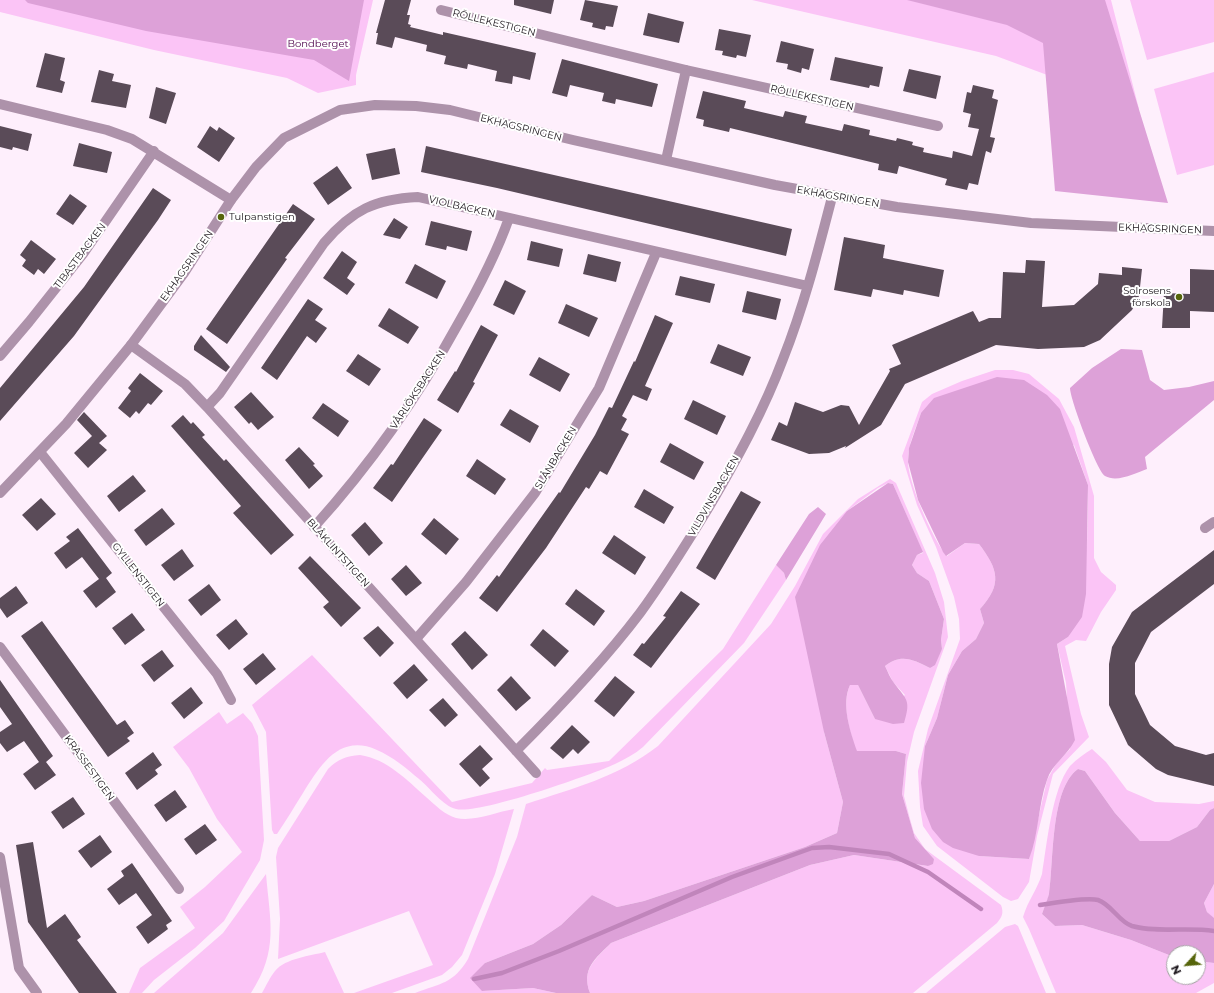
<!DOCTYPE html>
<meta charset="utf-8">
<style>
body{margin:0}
#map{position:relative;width:1214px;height:993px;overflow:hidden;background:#feeffc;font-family:Montserrat,sans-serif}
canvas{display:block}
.north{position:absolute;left:1166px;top:945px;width:40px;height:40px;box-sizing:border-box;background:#fff;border:1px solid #a4a2a4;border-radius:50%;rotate:244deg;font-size:11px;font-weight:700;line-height:16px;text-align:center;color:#1c161c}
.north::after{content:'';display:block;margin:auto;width:14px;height:18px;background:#56650b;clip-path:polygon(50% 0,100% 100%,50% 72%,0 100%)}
</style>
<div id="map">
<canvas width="1214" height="993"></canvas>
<div class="north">N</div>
</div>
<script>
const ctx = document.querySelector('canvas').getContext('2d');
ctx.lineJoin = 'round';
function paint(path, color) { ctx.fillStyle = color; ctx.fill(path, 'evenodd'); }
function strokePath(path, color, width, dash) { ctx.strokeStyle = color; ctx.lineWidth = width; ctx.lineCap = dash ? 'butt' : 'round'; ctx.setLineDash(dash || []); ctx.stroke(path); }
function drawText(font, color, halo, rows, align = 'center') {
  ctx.font = font + ' Montserrat,sans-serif'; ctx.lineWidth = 4; ctx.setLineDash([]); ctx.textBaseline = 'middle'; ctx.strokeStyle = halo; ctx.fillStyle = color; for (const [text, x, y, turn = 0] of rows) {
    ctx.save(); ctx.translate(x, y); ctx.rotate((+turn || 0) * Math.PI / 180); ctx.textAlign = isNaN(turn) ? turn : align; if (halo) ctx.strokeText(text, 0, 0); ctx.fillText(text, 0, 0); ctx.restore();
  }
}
paint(new Path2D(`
 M0,0H373L356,75V85L318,93L287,78L154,50L0,12Z
 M752,0H1111L1139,109L996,56Z
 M1130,0H1214V42L1147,60Z
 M1214,72V165L1177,175L1154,89Z
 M995,370H1013L1029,374L1059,399L1074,427L1094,496V558L1101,572L1116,585V590L1101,612L1086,641L1076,640L1065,646L1081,714L1089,737L1053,774L1037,836L1029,882L1018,899L1011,901L1003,897L937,846L923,826L920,807L918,771L928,729L960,639L959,619L954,597L936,547L917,505L902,456L922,402L932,394L962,381ZM921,413L1074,445L1088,485V501L1087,543L1068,637L1057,644L1066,683L1070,749L1056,764L1047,780L1029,859L979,856L925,746L937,718L948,675L962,651L976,639L984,623L980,609C1003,584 998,569 979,544L965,543L947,556C933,541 907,480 908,460C908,444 916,428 921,413Z
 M890,479L896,483L935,573L944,602L948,637L914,732L907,762L904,796L910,819L914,833L925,849L1001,905C1004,913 1002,917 997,923L913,993H590C581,969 595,960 611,943L810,865L854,855L928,866L934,859L915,838L902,794L906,754L896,751H856C850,731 841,705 850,685H858L875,719L905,695L893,682L885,666C901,653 914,660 930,668L942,649L941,640L944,619L929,581L917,573L912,565L917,555L923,553L893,484L888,483L878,488L847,511L824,732L843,802L837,833L805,847L644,901L617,907L592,895L561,925L533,944L485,963L482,991L533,988L556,993H415C441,983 453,984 468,959L517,837L526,804C574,788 618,777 658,746L771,624L795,586L823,534L858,499Z
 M776,565L784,573L786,580L744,643L643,747C635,754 625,759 615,764C591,775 478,815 456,809C443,806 430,788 419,779C406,768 393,757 377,750C339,733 320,766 303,793C294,807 286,821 277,834H274L272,830L266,732L252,705L312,655L452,802L532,783L545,768L547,770L609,761L723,649Z
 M219,712L227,724L243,713L252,723L258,736L264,840L260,860L224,921L195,948L154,980L142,993H129L140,968L195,928L180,907L205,887L242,852L217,819L189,768L173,747Z
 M1092,749L1106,762L1127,790L1155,802L1199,804L1214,801V808L1210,810L1197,827L1169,841H1140L1115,813L1085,771L1078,769C1050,789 1054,862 1049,894C1048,901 1044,908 1042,914L1055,926L1082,925L1131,940L1174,957V977H1198V961L1214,963V983L1196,993H1056L1029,929L1023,917C1028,900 1037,890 1042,874C1047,844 1052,789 1070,766C1077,759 1084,754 1092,749Z
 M360,755C387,759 407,780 426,797C435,805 445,815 456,818C474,822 496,812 514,809L495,874L462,955L452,967L442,975L392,993H354L433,965L409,911L278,959L280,919L276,857L278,848L328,769C338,759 346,756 360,755Z
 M266,874C270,922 279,950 251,993H154L223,933Z
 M1214,884V918H1213L1207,912L1204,903Z
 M1015,924L1018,926L1046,993H926L1005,927Z
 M325,952L344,993H262C266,986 270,977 275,971C286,958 310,956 325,952Z`), '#fbc4f6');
paint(new Path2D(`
 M25,0H364L349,81L314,60L146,31L28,3Z
 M907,0H1105L1168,203L1055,191L1043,43L1007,25Z
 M1121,349L1142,350L1150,380L1164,390L1189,387L1214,381V400L1145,457L1147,469C1136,473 1117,483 1105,476C1097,471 1070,399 1070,388L1092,368Z
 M997,377L1024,380L1047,395L1060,409L1088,485L1086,594L1082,617L1068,637L1057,644L1075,740C1068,755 1052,764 1047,780C1038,805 1039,834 1029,859L979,856L953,848L943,842L932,829L924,809L921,783L925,746L937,718L948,675L962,651L976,639L984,623L980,609C1003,584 998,569 979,544L965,543L946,556L943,552L918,500L908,462L909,448L921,413L934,398Z
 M888,483L893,484L923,552L917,555L912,565L917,573L929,581L944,619L941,640L942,649L935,665L930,668C914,660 901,653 885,666C888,672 890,678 894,683C907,700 911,700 904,723L893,724L875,719L858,685H850C841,704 850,731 857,751H896L906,754L902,794L915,838L934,859L933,864L928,866L854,855L810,865L611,943C595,959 581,969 590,993H556L533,988L482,991L470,978L485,963L533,944L561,925L592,895L617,907L644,901L805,847L837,833L843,802L824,732L795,597L820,545L847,511Z
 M818,507L826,514L786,580L784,573L776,565L809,514Z
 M1078,769L1085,771L1115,813L1140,841H1169L1197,827L1210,810L1214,808V884L1204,903L1207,912L1214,918V963L1198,961V953H1174V957L1131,940L1082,925L1055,926L1042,914C1044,908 1047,901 1049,894C1054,862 1050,789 1078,769Z`), '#dda1d8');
strokePath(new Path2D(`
 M1040,905C1052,903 1088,897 1098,900C1111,904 1119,922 1132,926C1157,933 1188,927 1214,931
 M474,979L502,973L559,951L732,877L812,848L829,847L889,854L928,872L981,909`), '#c085bb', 4.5);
paint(new Path2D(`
 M385,0H411L407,15H410L408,24L411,25L410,27L443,35V32L536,53L530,80L513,76L512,84L495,81L497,71L468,64L467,69L444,64L446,56L426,51L427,45L395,37L392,48L376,44L378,33H376Z
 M514,0H554L551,14L514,5Z
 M585,0L618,6L613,27L606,26L605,30L592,27L593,23L580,20Z
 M648,13L684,22L679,43L643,35Z
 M719,29L751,35L746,57L737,55L736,58L722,55L723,51L715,50Z
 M781,41L814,49L809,70L802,68L801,73L787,69L788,64L776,62Z
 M45,53L65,58L60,80L65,82L62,93L36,87Z
 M835,57L883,67L879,87L870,85L869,88L830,80Z
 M562,59L658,84L652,107L616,99L615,104L602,101L604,93L570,85L567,97L552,93Z
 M909,69L941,76L936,99L903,91Z
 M99,70L114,74L112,81L131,85L126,108L91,102Z
 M973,85L994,90L992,98L998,100L990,137L995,138L991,153L986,151L978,185L969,183L967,190L945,185L947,179L921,172L899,166L897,174L878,170L879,164L730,128L729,132L703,126L704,120L696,118L703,91L746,101L744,108L783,117L785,111L807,116L805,123L842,131L844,124L870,130L869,135L896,141L897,138L913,142L912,145L924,148L923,152L952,158L953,151L972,156L979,129L968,127L971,114L963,112L967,92L971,93Z
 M156,87L176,93L166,124L149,118Z
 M0,126L32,134L28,151L13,147L12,150L0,147Z
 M210,126L217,131L219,127L235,138L219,162L197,147Z
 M79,143L112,152L107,173L73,166Z
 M426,146L792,229L786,256L497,188L421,172Z
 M395,148L400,174L372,180L366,154Z
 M337,166L352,188L328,205L313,183Z
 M153,188L171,200L158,220L74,336L0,421V388L84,287Z
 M70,194L87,206L73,225L56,214Z
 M293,204L315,219L285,258L287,259L227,344L206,329Z
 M394,218L408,227L400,239L383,235Z
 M431,221L472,231L467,251L447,246L446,250L425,245Z
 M844,237L885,245L883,258L944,270L939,297L904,290L903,295L873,289L871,297L834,290Z
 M31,240L56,259L44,274L38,269L34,275L22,266L26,260L20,255Z
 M531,241L563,249L559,267L527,260Z
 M342,251L357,262L347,278L355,284L347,295L323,278Z
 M588,254L621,262L616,282L583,274Z
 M1026,260L1045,261L1042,307L1074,305L1098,284L1099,273L1122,275V267L1142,269L1139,296L1132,310L1100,340L1084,347L1038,349L996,345L905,384L881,425L845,448L846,446L829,453L809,454L771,440L779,422L787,426L795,402L823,412L841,405L849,406L859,425L890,371L889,369L901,364L892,345L973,311L979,322L989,318H1001L1003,272L1025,273Z
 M415,264L446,281L437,299L405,283Z
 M1190,269L1214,270V312L1190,311V328H1162L1164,293L1190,294Z
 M680,276L715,284L710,303L675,295Z
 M505,280L526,291L514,315L493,305Z
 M747,291L781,299L776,320L742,312Z
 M308,299L323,309L315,320L327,328L316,343L307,336L277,380L261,368Z
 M566,304L598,318L589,337L558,323Z
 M389,308L419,327L408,344L378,326Z
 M655,315L673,323L645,386L652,389L647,401L633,395L622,416L627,419L621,430L629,434L607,475L600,471L589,489L586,487L546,548L497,612L479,598L497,575L499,577L559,492L560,493L595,435L609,407L612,408L634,361L635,362Z
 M481,325L498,335L473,382L475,383L458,413L437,400L455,371L456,372Z
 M201,335L230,367L226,372L194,350V346Z
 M718,344L751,357L743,376L710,363Z
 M358,354L381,369L369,386L346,371Z
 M539,357L570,374L560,392L529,375Z
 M140,373L163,391L151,405L148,403L139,414L136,411L130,418L118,408L131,391L128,388Z
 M251,392L274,417L258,430L251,422L249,424L234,407Z
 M693,400L726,416L717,435L684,419Z
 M323,403L349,421L338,437L312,418Z
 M510,409L539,426L530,443L500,425Z
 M84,412L107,436L99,443L107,450L88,468L74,453L92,436L77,420Z
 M183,415L191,424L193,422L205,435L202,437L224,461L226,459L294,535L271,555L233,513L241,506L171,426Z
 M424,418L442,430L392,502L373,488L391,464L393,465Z
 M670,443L704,462L694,480L660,462Z
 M299,447L315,464L313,465L323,476L309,489L285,460Z
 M477,459L506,479L495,495L466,476Z
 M133,475L146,491L119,512L107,496Z
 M644,489L674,507L664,524L634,507Z
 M741,491L761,502L715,580L696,568Z
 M41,498L56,514L37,531L22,515Z
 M162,508L175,524L146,546L134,530Z
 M434,518L459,539L446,555L421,534Z
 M365,522L383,543L369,556L351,535Z
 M78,528L112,573L106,578L116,592L96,608L83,591L99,579L82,557L66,569L54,553L70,541L66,537Z
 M614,535L646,557L635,575L602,553Z
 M182,549L194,566L174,581L161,565Z
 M1214,550V584L1151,632L1135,663V694L1150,725L1175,746L1206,755L1214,753V786L1168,775L1156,769L1128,745L1109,705V664L1112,647L1132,612Z
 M310,556L361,608L341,627L323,607L329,602L298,568Z
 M406,565L422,583L406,596L391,579Z
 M209,584L221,600L201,616L188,600Z
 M16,586L28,603L7,618L0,608V598Z
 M576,589L605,611L594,626L565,604Z
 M681,591L700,604L651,668L633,655L642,643L644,644L666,617L663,616Z
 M132,613L145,630L125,645L112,628Z
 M236,619L248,634L229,650L216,635Z
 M42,621L117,725L125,720L134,733L127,738L130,741L108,757L21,636Z
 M378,626L394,643L380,657L363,638Z
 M543,629L569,651L555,667L530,645Z
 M465,631L488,655L472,670L451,644Z
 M162,650L174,666L154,682L141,665Z
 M263,653L276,669L256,685L243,669Z
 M414,664L428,680L407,699L393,683Z
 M511,676L531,698L516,711L497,690Z
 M615,676L635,692L614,717L594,701Z
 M0,680L53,756L46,762L56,775L35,790L23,774L39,762L24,741L7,752L0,743V732L12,724L0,707Z
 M191,687L203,703L184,719L171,703Z
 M443,698L458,715L445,727L429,710Z
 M572,725L590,742L578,754L573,749L563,759L550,748Z
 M480,745L493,759L482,769L490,778L480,787L459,764Z
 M153,752L162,765L155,770L158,774L137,790L125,773Z
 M175,790L187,807L166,822L154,805Z
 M73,797L85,814L63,829L51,812Z
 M205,824L217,840L196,855L184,839Z
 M100,835L112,852L91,868L78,851Z
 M33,842L47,928L65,914L81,937L77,940L117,993H79L28,922L16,845Z
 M132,863L172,921L166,925L168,929L148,944L136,927L152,915L136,893L119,905L107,889L124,876L121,871Z`), '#5a4b58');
strokePath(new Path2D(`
 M441,10L686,70L938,126
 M0,104L107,130L132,139L231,200
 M666,160L686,70
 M131,345L185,384L207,407L536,773
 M0,356L29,322L83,254L154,151
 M207,407L220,393L324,243C352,210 375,199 418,197L808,286
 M40,452L217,674L231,700
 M314,527C370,465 418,397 458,324C478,289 496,255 509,218
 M1205,528L1214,522
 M416,639L466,582L535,493L599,388L656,253
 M0,647L179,889
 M516,751C560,707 603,662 640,613C665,579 687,543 709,507C737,459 764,410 783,359C804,306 818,251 832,197
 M0,857L19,968L37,993`), '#ad92aa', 10);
strokePath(new Path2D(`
 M0,493L66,424L131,345L184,273L231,200L256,167L284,138L340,110L375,105L416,106L450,110L573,140L775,185L897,207L1031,223L1214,231`), '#ad92aa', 10);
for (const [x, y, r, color] of [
 [221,217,4,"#56650b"],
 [1179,297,4,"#56650b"]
]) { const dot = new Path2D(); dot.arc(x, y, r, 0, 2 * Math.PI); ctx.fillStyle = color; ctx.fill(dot); strokePath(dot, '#fff', 1.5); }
drawText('10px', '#1c161c', '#fff', [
 ["RÖLLEKESTIGEN",494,23,14],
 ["RÖLLEKESTIGEN",812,98,13],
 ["EKHAGSRINGEN",521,128,14],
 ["EKHAGSRINGEN",838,197,10],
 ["VIOLBACKEN",462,207,13],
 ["EKHAGSRINGEN",1160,229,2],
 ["TIBASTBACKEN",80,256,-53],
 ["EKHAGSRINGEN",187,266,-55],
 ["VÅRLÖKSBACKEN",418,390,-57],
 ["SLÅNBACKEN",556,458,-59],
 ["VILDVINSBACKEN",714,496,-60],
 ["BLÅKLINTSTIGEN",338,553,48],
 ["GYLLENSTIGEN",138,575,52],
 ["KRASSESTIGEN",89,768,54]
]);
drawText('10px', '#4b0049', '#fff', [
 ["Bondberget",318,44]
]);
drawText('10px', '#1c161c', '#fff', [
 ["Tulpanstigen",229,217],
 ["Solrosens",1171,291,"right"],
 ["förskola",1171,303,"right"]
], 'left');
</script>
